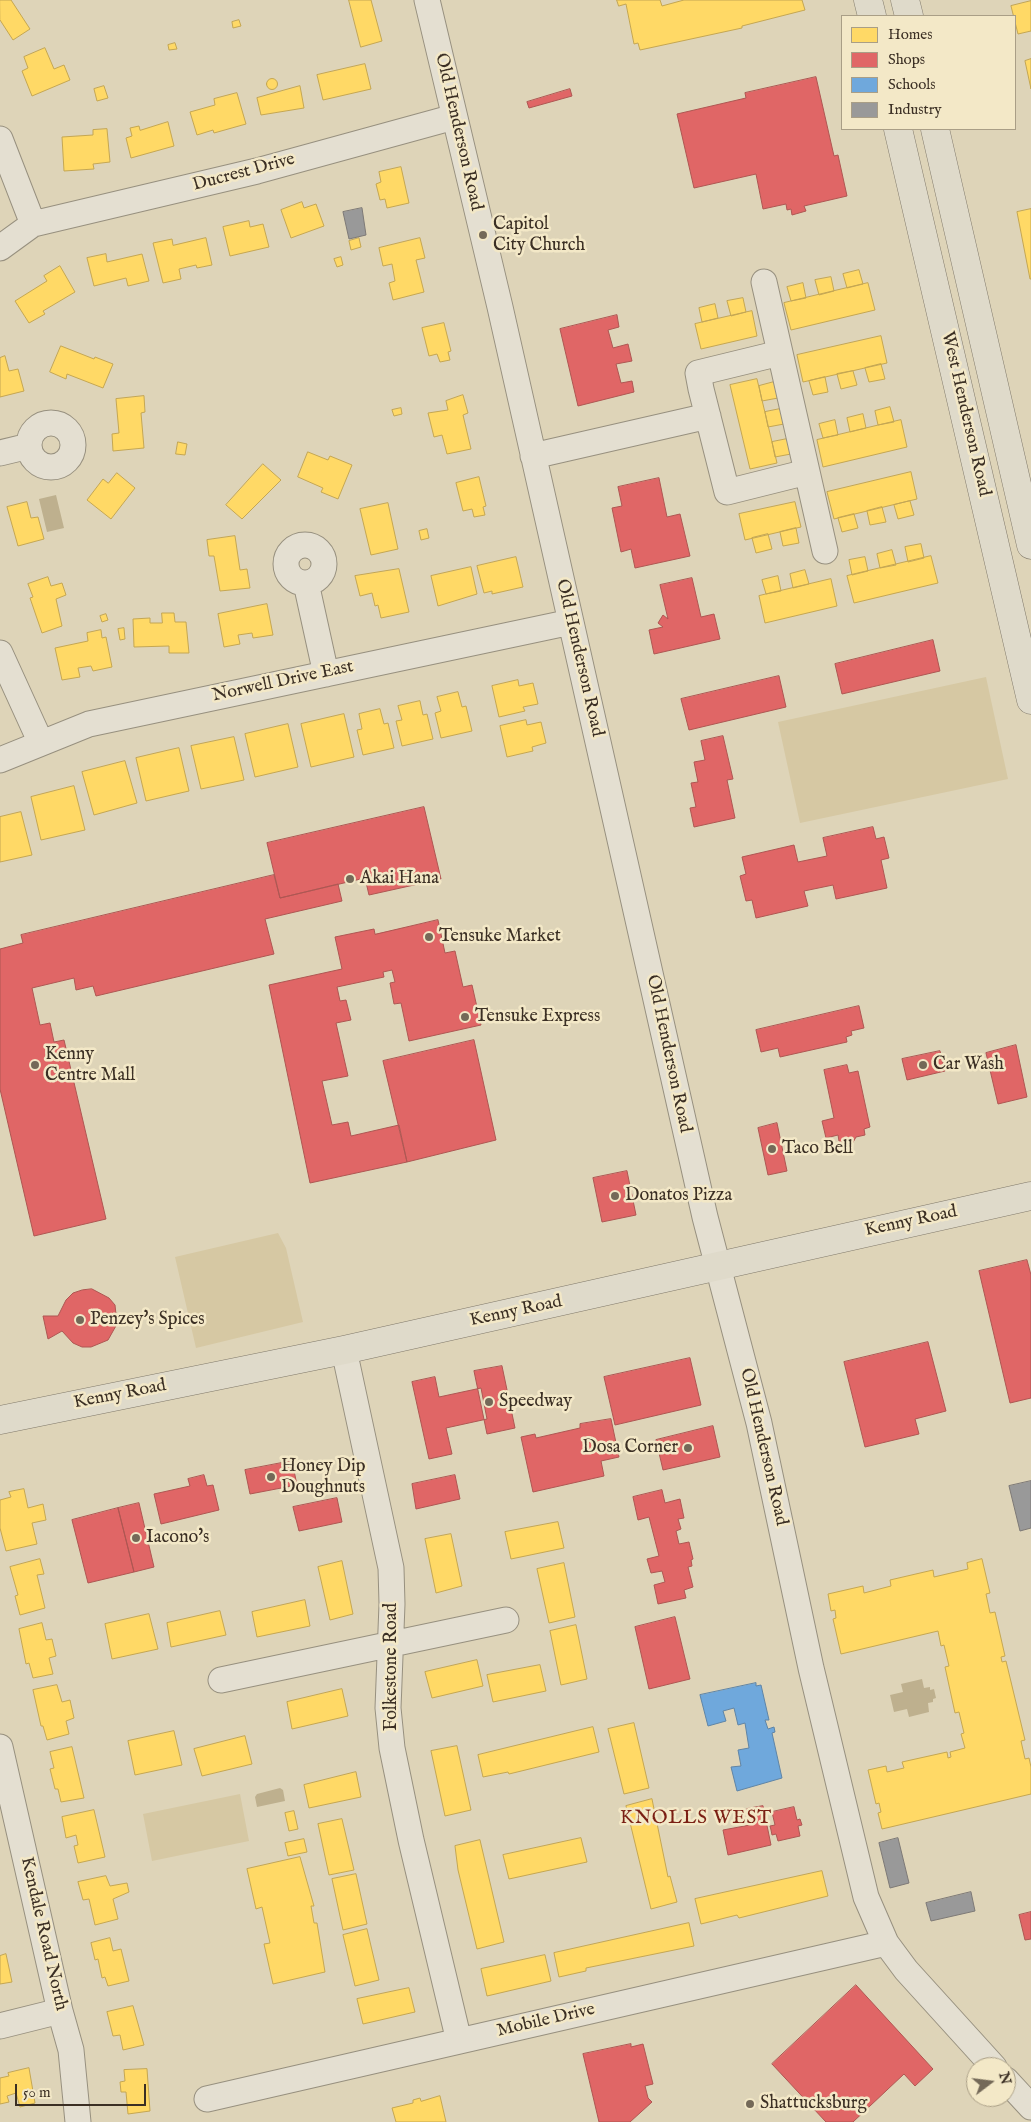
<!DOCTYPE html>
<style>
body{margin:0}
#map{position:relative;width:1031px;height:2122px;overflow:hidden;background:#ded4b8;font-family:"IM FELL English",serif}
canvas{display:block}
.legend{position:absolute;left:841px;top:15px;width:175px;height:115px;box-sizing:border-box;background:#f3e8c7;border:1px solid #a99e86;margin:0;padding:6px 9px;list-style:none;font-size:15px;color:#3b2f24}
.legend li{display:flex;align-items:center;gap:10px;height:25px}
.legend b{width:25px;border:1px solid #a99e86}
.north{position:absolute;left:966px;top:2057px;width:50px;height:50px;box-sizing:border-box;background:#f3e8c7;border:1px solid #a99e86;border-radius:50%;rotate:75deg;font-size:14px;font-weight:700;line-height:20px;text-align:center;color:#3b2f24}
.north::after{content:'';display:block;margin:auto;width:18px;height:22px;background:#746958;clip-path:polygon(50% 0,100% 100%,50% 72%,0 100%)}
.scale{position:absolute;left:15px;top:2084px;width:131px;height:22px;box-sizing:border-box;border:2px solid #3b2f24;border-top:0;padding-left:6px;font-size:15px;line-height:18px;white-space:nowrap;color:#3b2f24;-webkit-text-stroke:4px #f3e8c7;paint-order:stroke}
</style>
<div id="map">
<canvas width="1031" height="2122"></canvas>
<ul class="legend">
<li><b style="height:14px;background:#ffd966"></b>Homes</li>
<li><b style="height:14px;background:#e06666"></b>Shops</li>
<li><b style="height:14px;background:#6fa8dc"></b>Schools</li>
<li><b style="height:14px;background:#999"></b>Industry</li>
</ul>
<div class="north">N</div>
<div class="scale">50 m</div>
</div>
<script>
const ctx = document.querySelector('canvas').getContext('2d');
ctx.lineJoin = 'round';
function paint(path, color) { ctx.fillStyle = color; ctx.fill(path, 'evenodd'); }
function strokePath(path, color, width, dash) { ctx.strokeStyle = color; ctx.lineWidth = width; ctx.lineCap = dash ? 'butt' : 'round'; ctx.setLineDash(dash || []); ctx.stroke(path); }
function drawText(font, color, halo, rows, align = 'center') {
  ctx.font = font + ' "IM FELL English",serif'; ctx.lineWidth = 5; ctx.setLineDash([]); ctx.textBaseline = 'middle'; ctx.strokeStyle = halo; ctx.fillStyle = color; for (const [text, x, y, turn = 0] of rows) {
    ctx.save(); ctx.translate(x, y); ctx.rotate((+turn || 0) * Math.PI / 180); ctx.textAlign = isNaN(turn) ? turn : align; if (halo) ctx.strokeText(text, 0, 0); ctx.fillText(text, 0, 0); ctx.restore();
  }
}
paint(new Path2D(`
 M986,677L1008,779L800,823L778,722Z
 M278,1233L286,1248L303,1322L196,1348L175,1257Z
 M240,1794L249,1841L152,1861L143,1814Z`), '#d6c8a3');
paint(new Path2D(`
 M56,495L64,528L47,532L39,499Z
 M922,1679L924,1688L930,1687V1690L934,1689L936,1698L933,1699V1702L928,1703L929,1712L909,1717L907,1709L894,1712L890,1695L903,1692L901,1684Z
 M280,1788L283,1790L285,1801L257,1807L255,1797L257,1794Z`), '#beb08e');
const homes = new Path2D(`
 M0,0H11L30,29L13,40L0,20Z
 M349,0H371L382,41L361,47Z
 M617,0H660L662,6L684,0H802L805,10L742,26V28L640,50L638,43L634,44L626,4L619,6Z
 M1031,1V31L1018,34L1011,6Z
 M239,20L241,26L233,28L232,22Z
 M175,43L177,49L169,50L168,45Z
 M45,48L54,69L64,65L70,80L32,96L22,71L28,68L24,57Z
 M1031,59V89L1025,61Z
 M365,64L371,89L323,100L317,75Z
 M266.5 84a5.5 5.5 0 1 1 11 0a5.5 5.5 0 1 1-11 0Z
 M104,86L108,98L97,101L94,89Z
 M300,86L304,108L261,115L257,98Z
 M237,93L246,124L214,133L213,130L197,135L190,112L215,105L214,99Z
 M168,122L174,146L131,158L126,138L132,136L130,128L139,126L140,130Z
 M107,129L110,162L93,164L94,169L64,171L62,137L93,135V130Z
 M401,167L409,203L387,208L385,199L380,200L376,184L381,182L379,172Z
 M302,202L304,208L316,204L324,226L291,238L281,210Z
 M1031,209V279H1030L1017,212Z
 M249,221L250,227L263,224L269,247L230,256L223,227Z
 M206,238L212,265L197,268L196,265L179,269L181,279L163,283L153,243L172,239L173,245Z
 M359,238L361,247L351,250L349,241Z
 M420,238L425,258L416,260L424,292L393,300L389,283L395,281L392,264L383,266L379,248Z
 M106,254L107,262L142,254L149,281L128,286L126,278L94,286L87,258Z
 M341,257L343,265L337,267L334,259Z
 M60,266L75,292L43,311L45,314L29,323L15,301L47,281L44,276Z
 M859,270L863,284L847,288L843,274Z
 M831,277L834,291L819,295L815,280Z
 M803,283L806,298L791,301L787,287Z
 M868,283L875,310L791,330L784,303Z
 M743,298L746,312L731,316L727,301Z
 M715,304L718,318L702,322L699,308Z
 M752,311L757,336L701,349L695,324Z
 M444,323L451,351L448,352L450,360L440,362L437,354L429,356L422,328Z
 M881,336L887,363L803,382L797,355Z
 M61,346L94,359L95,357L113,364L103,388L67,374L66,379L50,372Z
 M5,356L9,371L18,369L24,391L0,397V358Z
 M881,364L885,379L869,382L865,368Z
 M853,371L857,385L841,389L837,374Z
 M825,377L828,392L813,395L809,381Z
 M757,379L777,463L750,469L730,385Z
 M774,382L778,398L762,401L759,386Z
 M463,395L468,413L463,415L471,449L447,454L442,435L434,437L428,413L448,410L446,401Z
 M144,396L145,412L141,413L144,448L113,451L112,434L119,433L116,399Z
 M890,407L894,422L878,425L875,411Z
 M401,408L402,414L394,416L392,410Z
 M780,409L784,424L768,427L765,412Z
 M863,414L866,428L850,432L847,418Z
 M835,420L838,435L823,438L819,424Z
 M901,420L907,447L823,467L817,440Z
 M787,439L791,454L775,457L772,442Z
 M178,442L187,444L185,455L176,454Z
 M308,452L328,460L330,456L352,465L338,499L321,492L323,488L298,477Z
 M263,464L281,480L242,519L226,505Z
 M911,472L917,499L834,519L827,492Z
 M117,473L135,488L111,519L87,500L103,479L108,483Z
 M479,477L486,506L483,507L485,515L474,517L472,509L463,511L456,483Z
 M910,501L914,515L898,519L894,505Z
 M27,502L31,518L38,517L44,539L18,546L7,507Z
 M795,502L801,527L745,540L739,514Z
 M388,503L398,549L371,555L360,509Z
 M882,507L886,522L870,525L867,511Z
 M854,514L858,528L842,532L838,518Z
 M796,528L799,543L783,546L780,532Z
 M427,529L429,538L421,540L419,531Z
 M768,534L772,549L756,553L752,538Z
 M235,536L240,570L247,569L250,588L220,591L214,556H209L207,540Z
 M921,544L924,558L908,562L905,547Z
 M892,550L896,565L880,568L877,554Z
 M931,556L938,583L854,603L847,576Z
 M516,557L523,587L492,594V591L484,593L477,566Z
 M865,557L868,571L852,575L849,560Z
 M471,567L477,594L438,606L431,576Z
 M399,569L409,612L381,618L378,605L375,606L372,593L360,596L355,576Z
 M805,570L809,584L793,588L790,574Z
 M778,576L781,591L766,594L762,580Z
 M48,577L51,586L62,583L66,595L56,599L62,626L42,633L30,598L33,597L28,584Z
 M831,579L837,606L765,623L759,596Z
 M267,604L273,635L253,638L252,633L238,635L240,644L224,647L218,614Z
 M162,613H174L175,622H186L189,653H169V646L134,647L133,619L150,618V623H162Z
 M106,614L108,620L102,622L100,616Z
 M124,628L125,639L120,640L118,629Z
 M101,630L102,638L106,637L112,667L93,671L91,666L78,668L80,677L62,680L55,648L88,641L87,633Z
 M518,680L519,686L533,683L538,704L523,707L525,711L499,717L492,686Z
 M458,692L462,707L466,706L472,731L441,738L435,713L441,711L437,697Z
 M420,701L423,715L427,714L433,739L402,746L396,721L402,720L398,706Z
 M380,709L384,724L388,723L394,748L363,755L357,730L362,729L359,714Z
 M344,714L354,757L311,767L301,724Z
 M526,720L527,725L541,722L546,743L532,747L533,751L507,757L500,726Z
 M288,724L298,767L255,777L245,734Z
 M234,737L244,780L201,789L191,746Z
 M179,748L189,791L146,801L136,758Z
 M125,761L137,803L94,815L82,772Z
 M74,786L85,830L41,840L31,797Z
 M21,812L32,855L0,862V817Z
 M24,1489L28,1508L43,1504L46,1520L32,1523L37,1544L6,1551L0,1528V1500L11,1497L9,1492Z
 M558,1522L564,1548L511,1559L505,1532Z
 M451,1534L462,1586L436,1593L425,1539Z
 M40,1559L44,1574L37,1575L45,1608L20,1615L15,1596L18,1595L10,1567Z
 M982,1559L990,1593L986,1594L990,1613L995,1612L1005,1656L1001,1657L1002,1662L1006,1661L1025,1740L1021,1741L1025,1759L1029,1758L1031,1767V1794L882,1829L878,1813L881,1812L879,1803L876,1804L868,1770L886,1766L887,1772L904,1768L902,1762L947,1752L948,1758L951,1757L950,1752L965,1748L961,1734L964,1733L959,1712L955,1713L945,1667L949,1666L944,1645L941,1646L938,1631L841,1654L833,1619L836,1618L835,1610L831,1611L828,1594L863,1586L864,1593L891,1586L890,1580L933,1570L934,1577L968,1569L967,1563Z
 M342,1561L353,1614L330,1620L318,1567Z
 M564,1563L575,1617L549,1623L537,1569Z
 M305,1600L310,1626L257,1637L252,1612Z
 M220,1611L226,1635L171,1647L167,1623Z
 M149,1614L158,1649L112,1659L105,1624Z
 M42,1623L46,1640L52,1639L56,1656L49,1658L53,1674L33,1678L29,1663L26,1664L19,1629Z
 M576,1625L587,1679L561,1685L550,1631Z
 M477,1660L483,1686L432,1698L425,1672Z
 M540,1665L546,1691L493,1702L487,1675Z
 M57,1685L62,1702L70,1700L74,1718L66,1721L69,1734L47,1740L43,1726H41L33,1690Z
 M342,1689L348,1716L292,1729L287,1702Z
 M634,1723L649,1788L624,1794L608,1729Z
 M593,1727L599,1752L509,1774L508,1772L483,1777L478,1755Z
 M174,1731L182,1765L135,1775L128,1741Z
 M245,1736L252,1764L202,1776L194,1749Z
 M457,1746L471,1810L445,1816L431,1751Z
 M72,1747L84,1798L61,1802L58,1789H55L50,1769L54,1768L50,1752Z
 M356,1772L361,1797L309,1808L304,1785Z
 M652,1799L668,1877L670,1876L677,1902L651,1909L626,1806Z
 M94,1810L105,1857L78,1863L74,1846L78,1845L76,1835L66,1838L62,1817Z
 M294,1811L298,1829L289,1831L285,1813Z
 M342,1819L354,1870L329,1875L318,1824Z
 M581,1838L587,1862L509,1879L503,1855Z
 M304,1839L307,1852L288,1856L285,1843Z
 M480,1840L504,1942L477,1949L458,1870L455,1846Z
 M300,1857L314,1906H311L314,1923H317L325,1972L273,1984L264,1944L270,1943L262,1907L256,1909L247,1869Z
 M822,1871L828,1896L739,1918L737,1915L701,1924L695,1899Z
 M356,1874L367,1924L343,1930L332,1879Z
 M106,1876L110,1886L127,1883L129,1892L113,1899L118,1919L95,1925L89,1899L83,1900L78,1882Z
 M689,1923L694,1946L586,1968V1971L559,1977L554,1953Z
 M367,1929L379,1980L355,1986L343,1935Z
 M110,1938L113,1951L121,1949L129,1981L108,1986L105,1977L102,1978L98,1959L95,1960L91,1943Z
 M6,1954L12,1982L0,1984V1956Z
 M545,1955L551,1981L487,1996L481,1969Z
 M409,1988L415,2012L363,2024L357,1999Z
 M133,2006L144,2045L123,2050L120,2035L113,2036L107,2012Z
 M29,2068L35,2103L20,2107L16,2093L7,2096L9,2102L0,2104V2078L9,2076L8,2073Z
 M147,2069L150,2111L128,2114L126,2092H121L120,2082L125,2081L124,2070Z
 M440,2096L446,2122H396L392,2108L413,2103V2100L420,2098L421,2101Z`);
paint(homes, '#ffd966');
strokePath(homes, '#c4a652', 1);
const shops = new Path2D(`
 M816,77L834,156L838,155L847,196L804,206L806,211L792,215L791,209L787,210L786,204L763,209L756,174L694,188L677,114L746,98L745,93Z
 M570,89L572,96L529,108L527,102Z
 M617,315L619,327L608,330L613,348L628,344L632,361L616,364L621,383L632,381L634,392L578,406L560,329Z
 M659,478L667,517L680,514L690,556L635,568L631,549L621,552L612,508L622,506L618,487Z
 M692,578L701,617L714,614L720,639L654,654L649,630L663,627L658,623L663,615L668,619L660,585Z
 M933,640L940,671L842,694L835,664Z
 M779,676L786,707L689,730L681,699Z
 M723,736L733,779L727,780L735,818L694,827L690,808L696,807L691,783L698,782L694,762L705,760L701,741Z
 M424,807L441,879L369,895L365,878L280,898L267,843Z
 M873,827L876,839L884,837L889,858L881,860L887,888L836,899L833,885L804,891L808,906L756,918L752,900L746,901L740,876L746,874L742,857L794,845L798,862L827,856L823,838Z
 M274,875L280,898L338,884L342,901L265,919L274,954L96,996L93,986L76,990L74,978L32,988L40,1025L50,1023L54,1042L64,1040L106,1219L34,1236L0,1089V949L23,943L21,935Z
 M438,920L445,953L455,951L463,987L472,985L481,1025L409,1041L401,1003L394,1004L390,983L395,982L392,970L383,972L384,977L337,987L340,1001L346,1000L351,1020L336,1023L348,1076L322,1081L332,1125L348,1122L351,1136L399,1125L407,1162L310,1183L269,985L342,969L335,937L374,929L375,934Z
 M859,1006L864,1028L851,1031L852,1035L846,1037L847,1042L780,1057L778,1048L761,1052L756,1030Z
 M474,1040L496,1140L407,1162L383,1061Z
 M1016,1045L1027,1097L998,1104L986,1053Z
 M940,1051L945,1071L907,1080L902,1059Z
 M847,1065L849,1073L858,1071L870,1127L864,1129L865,1135L856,1137L851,1146L839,1141L838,1135L826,1138L822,1121L834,1118L824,1070Z
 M777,1123L787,1171L768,1175L758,1128Z
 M627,1171L636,1215L602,1222L593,1178Z
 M1027,1260L1031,1275V1398L1010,1403L979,1271Z
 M92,1289L109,1298L115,1305L117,1324L108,1340L91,1347H82L73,1343L62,1331L48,1339L43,1316H58L66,1300L73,1293L82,1290Z
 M928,1342L946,1411L915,1419L919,1434L865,1447L844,1362Z
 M690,1358L701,1405L615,1425L604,1377Z
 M502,1366L515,1428L487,1434L474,1371Z
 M435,1377L439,1397L481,1388L487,1419L446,1428L452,1454L429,1459L412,1382Z
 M611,1419L619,1457L601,1461L604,1476L533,1492L521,1437L535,1434L536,1438L580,1428V1424Z
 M713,1426L720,1457L663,1470L656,1440Z
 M292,1461L297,1485L250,1494L245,1470Z
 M204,1475L207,1486L213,1485L219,1510L161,1524L154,1494L190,1486L188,1479Z
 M455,1475L460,1499L416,1509L412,1484Z
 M662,1490L665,1503L680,1499L684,1518L678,1519L681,1529L676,1531L679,1544L689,1542L693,1559L691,1560L692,1566L688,1567L693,1587L684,1590L686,1598L658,1604L654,1585L665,1582L662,1571L651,1573L647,1559L659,1556L649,1517L638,1520L633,1497Z
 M337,1498L342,1522L299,1531L293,1507Z
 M139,1503L154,1567L134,1572L118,1508Z
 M118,1508L134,1572L88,1583L72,1520Z
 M675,1617L690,1679L649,1689L635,1627Z
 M763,1806L771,1845L728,1855L723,1830L750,1825L747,1809Z
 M794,1807L797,1820L800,1819L802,1825L798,1826L800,1836L778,1841L776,1834L772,1835L771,1830L770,1826L775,1825L772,1812Z
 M1031,1912V1939L1025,1940L1019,1915Z
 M856,1985L933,2069L915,2086L904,2074L853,2122H826L772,2064Z
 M631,2044V2047L643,2044L653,2084L645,2086L648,2098L652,2102L630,2122H599L583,2054Z`);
paint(shops, '#e06666');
strokePath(shops, '#ae5652', 1);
const schools = new Path2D(`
 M756,1683V1686L761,1685L769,1720H765L768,1729L774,1727L775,1732L772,1733L782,1778L737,1791L731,1767L741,1766L738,1750L749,1748L745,1723L738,1725L734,1708L723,1711L726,1721L708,1726L700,1695Z`);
paint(schools, '#6fa8dc');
strokePath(schools, '#5f84a5', 1);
const industry = new Path2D(`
 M362,208L366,235L349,239L343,212Z
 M1031,1481V1528L1020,1531L1009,1486Z
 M898,1838L909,1883L890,1888L879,1843Z
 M971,1892L975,1911L931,1921L926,1903Z`);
paint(industry, '#999');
strokePath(industry, '#7d7976', 1);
const minor = new Path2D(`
 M427,0L500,307L705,1217L759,1423L811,1668L866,1897L886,1943L906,1970L994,2067
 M0,139L33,224
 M0,248L33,224L257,171L454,117
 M764,282L825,551
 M780,353L698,373L701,389L727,492L807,472
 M29 445a22 22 0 1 1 44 0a22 22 0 1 1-44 0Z
 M0,453L29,446
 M533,456L708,416
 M286 564a19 19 0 1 1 38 0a19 19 0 1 1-38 0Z
 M306,583L326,674
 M0,653L41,743
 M0,760L89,724L571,622
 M344,1350L391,1568L392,1604L388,1708L392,1748L411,1840L459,2041
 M221,1680L506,1620
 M0,1747L60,2011L71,2050L78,2122
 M0,2026L60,2011
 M1006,2080L1031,2107
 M207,2099L886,1943`);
const major = new Path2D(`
 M868,0L872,16
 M905,0L909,16
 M898,129L1031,700
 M935,129L1031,545
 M0,1420L344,1350L1031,1196`);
strokePath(minor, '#97907f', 27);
strokePath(major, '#80796a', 29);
strokePath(minor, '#e4dfd1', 25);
strokePath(major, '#dfdaca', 28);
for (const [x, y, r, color] of [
 [483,235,5,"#746958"],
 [350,879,5,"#746958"],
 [429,937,5,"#746958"],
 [465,1017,5,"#746958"],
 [35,1065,5,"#746958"],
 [923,1065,5,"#746958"],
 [772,1149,5,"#746958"],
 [615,1196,5,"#746958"],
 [80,1320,5,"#746958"],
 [489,1402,5,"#746958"],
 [688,1448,5,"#746958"],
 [271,1477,5,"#746958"],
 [136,1538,5,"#746958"],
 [750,2104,5,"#746958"]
]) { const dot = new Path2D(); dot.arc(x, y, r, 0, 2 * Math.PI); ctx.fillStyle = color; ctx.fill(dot); strokePath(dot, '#f3e8c7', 2); }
drawText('18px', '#3b2f24', '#f3e8c7', [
 ["Old Henderson Road",458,132,77],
 ["Ducrest Drive",244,173,-15],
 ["West Henderson Road",965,414,77],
 ["Old Henderson Road",579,658,77],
 ["Norwell Drive East",283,682,-12],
 ["Old Henderson Road",668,1054,78],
 ["Kenny Road",911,1222,-12],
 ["Kenny Road",516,1312,-12],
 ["Kenny Road",120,1395,-11],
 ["Old Henderson Road",763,1447,77],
 ["Folkestone Road",392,1667,-90],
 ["Kendale Road North",43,1934,77],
 ["Mobile Drive",546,2021,-13]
]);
drawText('18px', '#3b2f24', '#f3e8c7', [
 ["Capitol",493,225],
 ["City Church",493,246],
 ["Akai Hana",360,879],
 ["Tensuke Market",439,937],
 ["Tensuke Express",475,1017],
 ["Kenny",45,1055],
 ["Centre Mall",45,1076],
 ["Car Wash",933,1065],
 ["Taco Bell",782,1149],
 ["Donatos Pizza",625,1196],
 ["Penzey's Spices",90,1320],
 ["Speedway",499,1402],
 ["Dosa Corner",678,1448,"right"],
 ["Honey Dip",281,1467],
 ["Doughnuts",281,1488],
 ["Iacono's",146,1538],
 ["Shattucksburg",760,2104]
], 'left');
ctx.letterSpacing = '1px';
drawText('19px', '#7a1f14', '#f3e8c7', [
 ["KNOLLS WEST",696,1819]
]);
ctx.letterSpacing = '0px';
</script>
